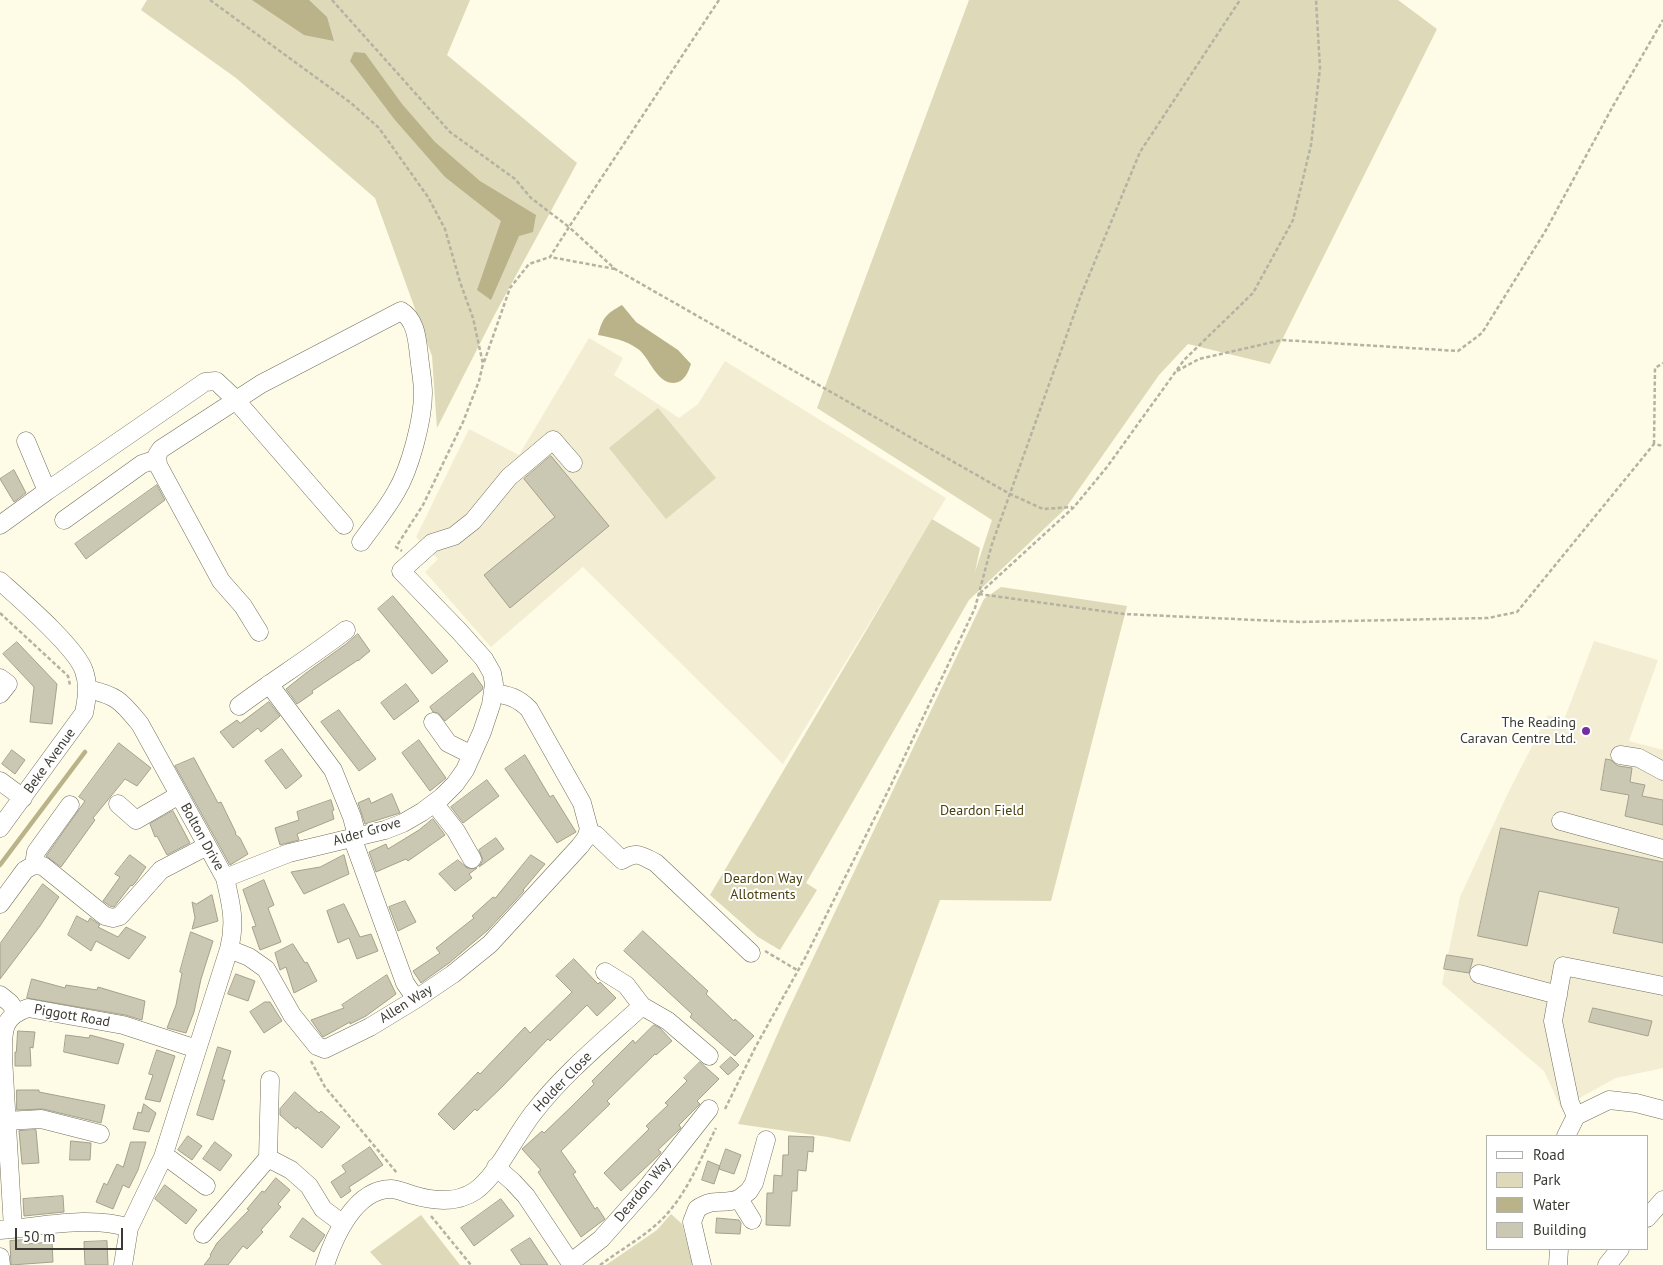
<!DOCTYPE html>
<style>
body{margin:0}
#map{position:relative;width:1663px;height:1265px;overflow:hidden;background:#fefbe6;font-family:"PT Sans",sans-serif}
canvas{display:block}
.legend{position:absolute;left:1486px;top:1135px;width:162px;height:115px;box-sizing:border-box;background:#fff;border:1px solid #b1b1ad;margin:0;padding:6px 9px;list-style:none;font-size:15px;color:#3c3b33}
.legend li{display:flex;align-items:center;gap:10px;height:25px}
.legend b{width:25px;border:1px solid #b1b1ad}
.scale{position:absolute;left:15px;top:1228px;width:108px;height:22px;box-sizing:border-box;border:2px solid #3c3b33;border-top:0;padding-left:6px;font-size:15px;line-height:18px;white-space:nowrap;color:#3c3b33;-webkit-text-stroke:4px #fff;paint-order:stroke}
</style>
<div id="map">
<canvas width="1663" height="1265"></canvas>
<ul class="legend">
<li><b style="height:6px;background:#fff"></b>Road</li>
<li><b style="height:14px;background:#ded9b8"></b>Park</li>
<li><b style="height:14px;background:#bab289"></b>Water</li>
<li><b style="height:14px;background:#cac7b3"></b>Building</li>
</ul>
<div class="scale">50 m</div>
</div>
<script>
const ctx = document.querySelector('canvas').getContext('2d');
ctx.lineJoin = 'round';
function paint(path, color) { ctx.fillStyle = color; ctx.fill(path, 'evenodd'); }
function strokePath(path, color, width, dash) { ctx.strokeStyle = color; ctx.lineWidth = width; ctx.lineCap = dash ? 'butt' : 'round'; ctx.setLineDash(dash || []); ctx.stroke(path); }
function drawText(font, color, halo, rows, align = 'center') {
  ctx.font = font + ' "PT Sans",sans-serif'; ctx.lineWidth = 4; ctx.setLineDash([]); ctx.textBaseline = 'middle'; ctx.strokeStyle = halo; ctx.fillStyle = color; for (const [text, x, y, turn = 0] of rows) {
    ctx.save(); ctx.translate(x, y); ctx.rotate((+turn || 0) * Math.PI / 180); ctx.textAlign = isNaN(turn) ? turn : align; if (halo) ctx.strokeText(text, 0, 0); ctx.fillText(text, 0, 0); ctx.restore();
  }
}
paint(new Path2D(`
 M589,338L623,358L614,375L679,418L698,404L725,361L946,498L783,764L583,567L491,647L425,572L438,559L416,537L469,429L519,455Z
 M1594,641L1658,660L1629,741L1663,750V1068L1616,1078L1561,1108L1544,1071L1442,984L1460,897L1509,791L1548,715L1564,720Z`), '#f3eed3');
paint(new Path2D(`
 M147,0H470L447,55L577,163L495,314L437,428L432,356L375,198L236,78L141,10Z
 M969,0H1398L1437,29L1270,364L1188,344L1159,375L1065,509L969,600L806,883L817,890L780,950L758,937L710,895L932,519L980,548L975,572L992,520L817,408Z
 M658,408L716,478L666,519L609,448Z
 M1001,587L1127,606L1051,901L940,900L850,1142L828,1137L738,1124L785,1017L984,599Z
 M671,1214L682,1224L693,1265H606L657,1230Z
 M421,1215L460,1265H382L370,1252Z`), '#ded9b8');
paint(new Path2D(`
 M252,0H309L327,17L334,41L304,35Z
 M354,52L365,53L402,104L435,142L480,181L536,215L533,232L519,236L491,300L477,290L501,221L445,177L395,120L350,61Z
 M622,305L636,322L678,350L691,364C688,373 684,382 674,383C656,383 650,358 638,349C626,340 613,338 598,335C603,317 606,314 622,305Z`), '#bab289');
strokePath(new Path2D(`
 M0,865L85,752`), '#bab289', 4.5);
const building = new Path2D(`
 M551,456L609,526L510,608L484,575L555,517L524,479Z
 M14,470L26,493L14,502L0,479Z
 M157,485L165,500L86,559L75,544Z
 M393,596L448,661L432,674L378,609Z
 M358,634L370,651L358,661V660L312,691L313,693L297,704L286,689L306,673L346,644Z
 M17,642L57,684L52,724L30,722L34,687L3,654Z
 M473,673L483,687L482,690L445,721L438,713L433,712L430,707Z
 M406,684L419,701L394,720L381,703Z
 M269,702L280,716L261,732L258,728L233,748L220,732L237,720L240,723Z
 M339,710L376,759L359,771L321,722Z
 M419,740L446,778L430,791L402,753Z
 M119,743L151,768L137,786L125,779L93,818L95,820L61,867L46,856L85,801L79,797Z
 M282,749L302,776L286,789L265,761Z
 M12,750L25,760L15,774L2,764Z
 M525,755L550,797L553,795L576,832L557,843L505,769Z
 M194,758L218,803L221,802L236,833L235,834L240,838L248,854L230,865L175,766Z
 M1606,759L1611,760L1618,766L1632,768L1630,782L1645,785L1642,796L1663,800V825L1625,816L1629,795L1601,790Z
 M487,780L499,796L463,823L451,807Z
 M392,794L400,813L365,824L358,803L369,798L371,803Z
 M331,800L334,810L332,811L334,819L297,834L299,840L280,845L275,828L299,820L297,812Z
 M173,811L190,843L167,855L157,836L155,837L150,824Z
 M433,819L445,835L408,861L406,859L376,872L369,852L386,844L388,849L419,830Z
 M1501,828L1663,862V943L1613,933L1619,908L1539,891L1527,946L1478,936Z
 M496,838L504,849L479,867L483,860L479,850Z
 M130,855L146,867L135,883L132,886L131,885L114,907L110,906L103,901L120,877L115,874Z
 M344,855L349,874L304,894L291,872L320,867Z
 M531,855L545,864L523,890L524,891L488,930L449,963L421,983L413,971L440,953L436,948L474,918L472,916L493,897L495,898Z
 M458,860L467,868H477L469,874L472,878L455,891L439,874Z
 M264,880L274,905L268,908L281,942L260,950L252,927L256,926L243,890Z
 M43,884L59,897L40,926L0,979V944Z
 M212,895L218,921L192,929L195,918L192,902L196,904Z
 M405,901L416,922L398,931L389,907Z
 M344,904L360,937L371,934L378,951L357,959L349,938L338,943L327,911Z
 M77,916L88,922L90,918L100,925L98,927L118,937L126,927L146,937L129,959L96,941L91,951L68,935Z
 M643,931L708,991L706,994L734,1021L735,1019L754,1036L735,1056L690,1017L692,1014L624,951Z
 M191,932L213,941L201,979L194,1012L186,1033L167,1028L176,1005L182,973L180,972Z
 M293,944L305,963L307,962L317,981L294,993L286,967L280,970L275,953Z
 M1447,955L1473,959L1469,973L1444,969Z
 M574,959L598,984L600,982L616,998L597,1016L587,1005L550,1041L548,1039L502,1087L477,1111L475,1109L454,1130L438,1114L478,1072L480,1074L525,1027L530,1033L572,992L556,976Z
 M236,974L255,981L248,1001L228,994Z
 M387,975L396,994L366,1016L350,1024V1022L323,1037L311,1020L344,1008L342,1005Z
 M32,979L65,988L66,985L97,990L98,987L145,1001L142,1020L125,1015L27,998Z
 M265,1002H270L282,1021L264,1033L250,1012Z
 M1593,1008L1652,1021L1648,1036L1589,1022Z
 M654,1025L660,1028L672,1041L656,1055L655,1054L607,1101L610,1104L561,1151L576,1172L573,1174L595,1209L597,1207L605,1219L581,1237L538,1172L541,1170L522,1149L542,1131L544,1133L571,1107L594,1084L592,1081L633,1040L635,1043Z
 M18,1031L35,1032L33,1048L30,1047L31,1066H15V1052H16Z
 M66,1035L89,1038L90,1035L124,1044L118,1064L64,1052Z
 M218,1047L231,1051L222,1080H225L213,1120L197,1115Z
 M157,1050L175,1056L160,1102L145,1099L153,1075L149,1074Z
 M731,1057L739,1065L728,1075L720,1067Z
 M700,1062L719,1079L697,1101L700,1104L679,1125L681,1128L658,1150L661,1152L660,1154L621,1191L604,1173L649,1129L646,1126L668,1105L665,1103L687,1081L684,1078Z
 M17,1090H39V1092L105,1105L101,1123L43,1109L17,1110Z
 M295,1092L319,1113L321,1111L340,1127L322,1148L297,1127L296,1129L280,1115V1109Z
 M144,1104L156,1113L149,1132L133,1129L138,1112L141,1113Z
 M36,1130L39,1163L22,1164L19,1131Z
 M188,1136L202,1146L192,1160L178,1150Z
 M789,1136L814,1137L813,1152L808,1151L806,1171L798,1170L797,1191H792L790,1226L766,1225L767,1193H773L774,1175L782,1176L783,1155H788Z
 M71,1141L91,1143L90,1160H70Z
 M131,1142H146L138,1170L129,1188L123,1185L113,1209L96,1202L104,1183L107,1185L117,1164L123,1167Z
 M215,1142L232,1155L220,1171L203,1159Z
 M370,1147L383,1165L349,1187L351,1191L341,1198L331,1182L346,1172L342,1166Z
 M726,1149L741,1155L734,1174L719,1169Z
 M708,1161L720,1166L714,1184L702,1180Z
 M276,1178L290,1190L278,1204L281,1207L261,1230L263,1232L247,1249L243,1246L228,1265H204L211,1256L210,1255L217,1243L249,1210L247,1209L262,1191L264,1192Z
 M165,1185L197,1210L186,1224L155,1199Z
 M63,1196L64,1212L24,1216L23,1199Z
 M501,1199L514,1216L474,1246L461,1228Z
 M303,1218L325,1235L314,1252L290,1237Z
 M717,1218L739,1220L741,1223L740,1234L716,1233Z
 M530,1238L548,1265H521L511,1250Z
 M25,1240V1244L52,1242L53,1262L11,1265L10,1241Z
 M107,1241L108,1265H85L84,1242Z`);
paint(building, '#cac7b3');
strokePath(building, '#a4a18d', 1);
const minor = new Path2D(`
 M47,491L205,382L216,381L233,397L344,525
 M64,520L142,464L157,459
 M0,525L47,491L26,441
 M0,581C20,599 77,648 84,671C89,685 87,698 84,713L0,828
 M259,632L243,606L221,581L158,465L157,455L161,449L261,384L401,311C416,320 417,339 419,355C420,367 423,381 423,393C423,420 410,469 396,492C386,510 373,525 361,542
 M0,678L8,684L0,694
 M269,684L333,770L352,817L357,836
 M88,689C118,696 121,701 140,724L225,878C231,903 236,923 229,949L163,1157L129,1228L123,1265
 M239,706C274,680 311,657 346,630
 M433,722L448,743L472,755
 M1620,755L1639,758L1663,771
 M0,781L23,798
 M434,803L456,831L472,859
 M118,804L136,820L179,795
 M1561,821L1663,849
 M589,834L596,835L622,860C638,851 640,855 656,863L751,953
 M352,837L405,983L416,999
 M34,865L36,852L70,805
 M225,878L289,853L385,830L403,823L422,812L442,797L455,784L465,770L482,732L491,705L494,684L492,673L484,659L459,631L401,571L432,543L454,536L473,521L509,477L553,440L573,463
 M0,904L25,870L34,865L43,866L105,916L113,918L120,916L161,870L207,846
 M229,949L249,957L266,969L292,1015L317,1046L325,1049L370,1027L416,999L453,974L490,944L580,846L586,838L589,829L582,803L529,709C518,698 509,695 493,693
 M605,972L626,985L642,1006L668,1021L709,1056
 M1479,974L1558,995
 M0,995L10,1003L16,1012
 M1576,1116L1570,1103L1553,1021L1563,966L1663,986
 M6,1121L41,1119L100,1134
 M1566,1136L1576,1116L1609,1100L1636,1103L1663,1110
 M163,1157L171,1160L206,1186
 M268,1158L291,1170L309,1186L323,1209L343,1224
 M496,1167L513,1182L526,1196L572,1265
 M1647,1218L1663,1200
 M752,1220L739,1199L749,1191L754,1183L766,1140
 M13,1229L3,1057C3,1032 1,1017 28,1008L123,1025L197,1049
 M0,1230C42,1227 89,1215 129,1228
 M203,1234L268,1158L270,1080
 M0,1257L1,1265
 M570,1263L601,1239L649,1185L709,1109
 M325,1265C334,1237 355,1189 391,1189C398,1189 405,1193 413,1195C433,1201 456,1204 475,1191C497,1176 516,1134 534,1112C565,1072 605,1040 642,1006
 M702,1265L692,1222L697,1209C714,1197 722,1205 739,1199
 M1558,1265L1559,1249
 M1607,1265L1620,1249`);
strokePath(minor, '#726f5d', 19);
strokePath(new Path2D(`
 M210,0L351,103L379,128L428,197L445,229L460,282L473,318L483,364L479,381L463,422L423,505L396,547L402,551
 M332,0L450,132L515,179L531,198L569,227L719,0
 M615,269L550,257L569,227L615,269L1010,494L1043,509L1072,507
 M484,362L510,288L529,264L550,257
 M1177,371L1199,359L1282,340L1458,351L1482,333L1546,230L1613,106L1663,20
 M1654,444L1655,368L1663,363
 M980,593L1074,507L1107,467L1184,360L1253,293L1293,220L1311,145L1320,68L1316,0
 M979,594L1124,614L1300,622L1488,618L1517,612L1654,444L1663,446
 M0,613L68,676L70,685
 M765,951L797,970
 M311,1061L325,1087L397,1173
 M725,1109L756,1046L805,958L890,787L975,608L992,544L1081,295L1140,152L1240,0
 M431,1216L471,1265
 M600,1265C619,1251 640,1239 657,1224C685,1199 700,1160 716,1128`), '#b4b2a2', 2.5, [4, 2.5]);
strokePath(minor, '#fff', 18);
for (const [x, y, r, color] of [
 [1586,731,5,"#752ea2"]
]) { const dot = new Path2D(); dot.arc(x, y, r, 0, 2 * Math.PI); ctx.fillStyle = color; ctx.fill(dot); strokePath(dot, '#fff', 2); }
drawText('14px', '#3c3b33', '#fff', [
 ["The Reading",1576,723],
 ["Caravan Centre Ltd.",1576,739]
], 'right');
drawText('14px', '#3c3b33', '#fff', [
 ["Beke Avenue",50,761,-54],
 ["Alder Grove",367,832,-16],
 ["Bolton Drive",202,837,61],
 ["Allen Way",406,1004,-32],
 ["Piggott Road",72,1016,10],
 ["Holder Close",563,1082,-46],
 ["Deardon Way",643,1190,-50]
]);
drawText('14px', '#4a410d', '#fff', [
 ["Deardon Field",982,811],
 ["Deardon Way",763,879],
 ["Allotments",763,895]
]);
</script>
